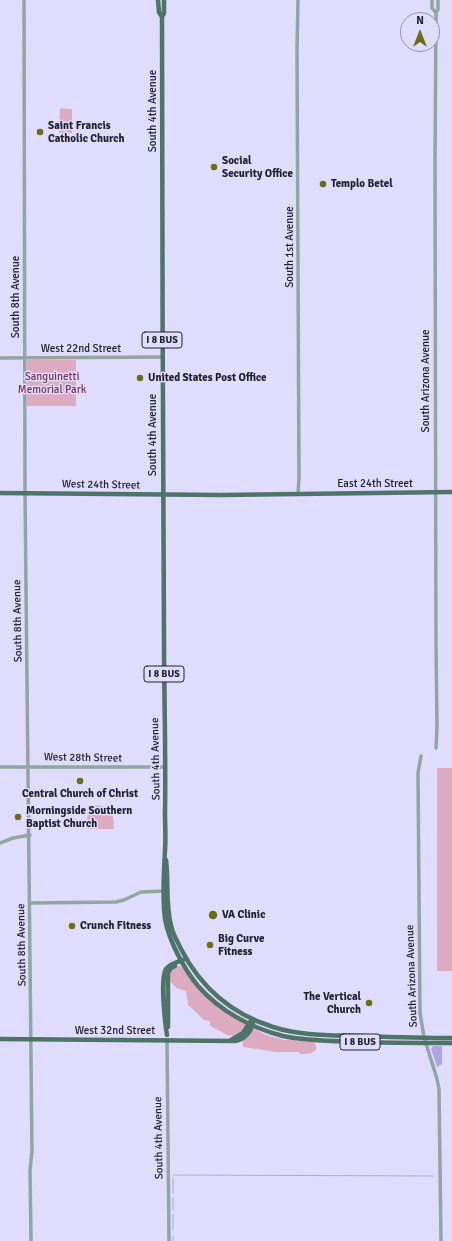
<!DOCTYPE html>
<style>
body{margin:0}
#map{position:relative;width:452px;height:1241px;overflow:hidden;background:#dfdcfd;font-family:Signika,sans-serif}
canvas{display:block}
.north{position:absolute;left:400px;top:12px;width:40px;height:40px;box-sizing:border-box;background:#dfdcfd;border:1px solid #9391ab;border-radius:50%;rotate:0deg;font-size:11px;font-weight:700;line-height:16px;text-align:center;color:#22202f}
.north::after{content:'';display:block;margin:auto;width:14px;height:18px;background:#6b6d0f;clip-path:polygon(50% 0,100% 100%,50% 72%,0 100%)}
</style>
<div id="map">
<canvas width="452" height="1241"></canvas>
<div class="north">N</div>
</div>
<script>
const ctx = document.querySelector('canvas').getContext('2d');
ctx.lineJoin = 'round';
function paint(path, color) { ctx.fillStyle = color; ctx.fill(path, 'evenodd'); }
function strokePath(path, color, width, dash) { ctx.strokeStyle = color; ctx.lineWidth = width; ctx.lineCap = dash ? 'butt' : 'round'; ctx.setLineDash(dash || []); ctx.stroke(path); }
function drawText(font, color, halo, rows, align = 'center') {
  ctx.font = font + ' Signika,sans-serif'; ctx.lineWidth = 3; ctx.setLineDash([]); ctx.textBaseline = 'middle'; ctx.strokeStyle = halo; ctx.fillStyle = color; for (const [text, x, y, turn = 0] of rows) {
    ctx.save(); ctx.translate(x, y); ctx.rotate((+turn || 0) * Math.PI / 180); ctx.textAlign = isNaN(turn) ? turn : align; if (halo) ctx.strokeText(text, 0, 0); ctx.fillText(text, 0, 0); ctx.restore();
  }
}
paint(new Path2D(`
 M60,108L72,109V133H59Z
 M27,360H76V406H27Z
 M437,768H452V971H437Z
 M88,805C108,805 114,807 114,829H89L87,827Z
 M179,966L182,967L196,987L241,1022L266,1035L284,1040H292L314,1042L316,1046V1050C311,1054 306,1054 300,1054L299,1052H276L243,1047V1042L235,1036L227,1035L220,1031L210,1026V1021L204,1020L199,1015L188,1005L186,991L176,988L170,981C170,973 171,969 179,966Z`), '#dcabc0');
paint(new Path2D(`
 M433,1046H442V1064L437,1067L431,1049Z`), '#afa6e1');
strokePath(new Path2D(`
 M173,1175L433,1176
 M173,1178V1193
 M173,1198V1210
 M173,1215V1230
 M173,1236V1241`), '#afa6e1', 1);
strokePath(new Path2D(`
 M24,0L25,493L32,1151L30,1170L31,1241
 M432,0V8L436,13
 M0,358L162,357
 M298,494L299,478L297,51L298,0
 M436,748L437,726L436,644L435,164L436,13L438,9V0
 M421,756L418,773L420,1013L424,1037L437,1079L439,1089L441,1241
 M0,767H165
 M0,843L13,838L30,835
 M30,903L116,902L124,900L141,892L164,891
 M167,1040L169,1241`), '#91a69e', 3.5);
strokePath(new Path2D(`
 M158,0L159,12L162,17
 M164,0V13L162,17C162,224 163,430 164,637C164,696 166,754 165,813C165,825 166,838 165,850C164,873 162,896 165,919C169,941 184,969 198,986C220,1011 251,1028 283,1036C307,1041 333,1041 358,1042C389,1043 421,1043 452,1043
 M0,493L221,495L452,492
 M166,860C169,883 165,907 172,929C174,936 178,942 181,949C201,988 232,1014 273,1027C301,1036 332,1035 361,1036C391,1037 422,1038 452,1038
 M168,1027V973L171,968L175,966
 M167,1035C165,1023 160,978 166,969C170,964 177,962 183,960
 M0,1039L235,1041C244,1040 251,1032 253,1023
 M231,1040L243,1033L250,1022`), '#4e7467', 4.5);
for (const [x, y, r, color] of [
 [40,132,4,"#6b6d0f"],
 [214,167,4,"#6b6d0f"],
 [323,184,4,"#6b6d0f"],
 [140,378,4,"#6b6d0f"],
 [80,781,4,"#6b6d0f"],
 [18,817,4,"#6b6d0f"],
 [213,915,5,"#6b6d0f"],
 [72,926,4,"#6b6d0f"],
 [210,945,4,"#6b6d0f"],
 [369,1003,4,"#6b6d0f"]
]) { const dot = new Path2D(); dot.arc(x, y, r, 0, 2 * Math.PI); ctx.fillStyle = color; ctx.fill(dot); strokePath(dot, '#dfdcfd', 1.5); }
for (const [x, y, w] of [
 [162,340,40],
 [164,674,40],
 [360,1042,40]
]) { const box = new Path2D(); box.roundRect(x - w / 2, y - 8, w, 16, 3); ctx.fillStyle = '#dfdcfd'; ctx.fill(box); strokePath(box, '#22202f', 1); }
drawText('bold 10px', '#22202f', null, [
 ["I 8 BUS",162,340],
 ["I 8 BUS",164,674],
 ["I 8 BUS",360,1042]
]);
drawText('11px', '#22202f', '#dfdcfd', [
 ["South 4th Avenue",153,111,-90],
 ["South 1st Avenue",290,247,-90],
 ["South 8th Avenue",16,297,-90],
 ["West 22nd Street",81,349],
 ["South Arizona Avenue",426,381,-90],
 ["South 4th Avenue",153,435,-90],
 ["East 24th Street",375,484],
 ["West 24th Street",101,485,1],
 ["South 8th Avenue",18,621,-91],
 ["West 28th Street",83,758,1],
 ["South 4th Avenue",156,759,-91],
 ["South 8th Avenue",22,945,-91],
 ["South Arizona Avenue",412,976,-92],
 ["West 32nd Street",115,1031],
 ["South 4th Avenue",159,1138,-91]
]);
drawText('bold 11px', '#22202f', '#dfdcfd', [
 ["Saint Francis",48,126],
 ["Catholic Church",48,139],
 ["Social",222,161],
 ["Security Office",222,174],
 ["Templo Betel",331,184],
 ["United States Post Office",148,378],
 ["Central Church of Christ",80,794,"center"],
 ["Morningside Southern",26,811],
 ["Baptist Church",26,824],
 ["VA Clinic",222,915],
 ["Crunch Fitness",80,926],
 ["Big Curve",218,939],
 ["Fitness",218,952],
 ["The Vertical",361,997,"right"],
 ["Church",361,1010,"right"]
], 'left');
drawText('11px', '#7b2f56', '#dfdcfd', [
 ["Sanguinetti",52,377],
 ["Memorial Park",52,390]
]);
</script>
